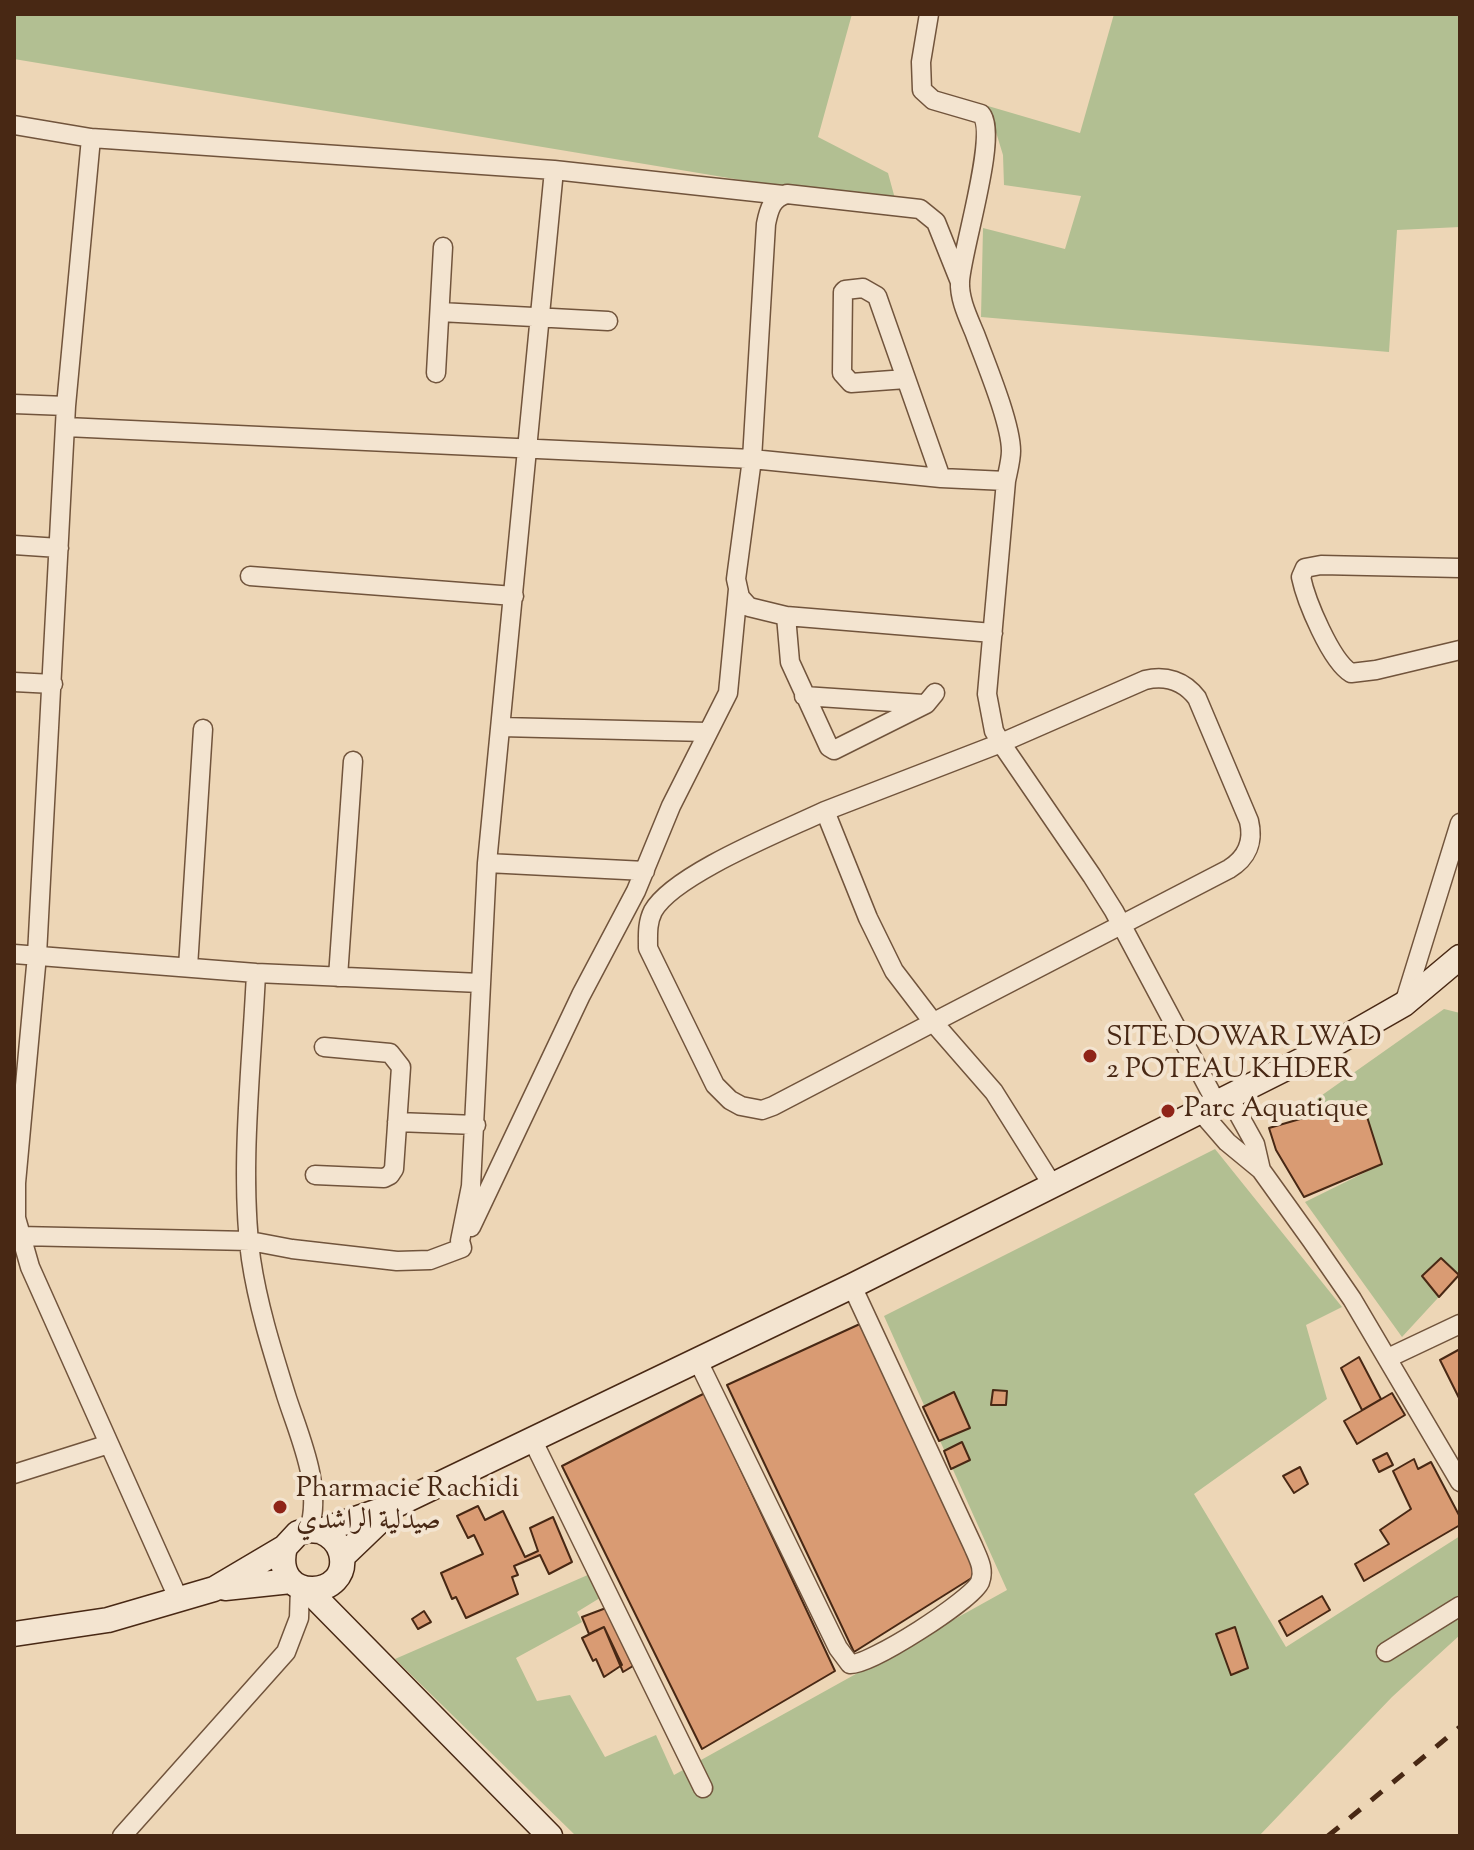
<!DOCTYPE html>
<meta charset="utf-8">
<style>
body{margin:0}
#map{position:relative;width:1474px;height:1850px;overflow:hidden;background:#edd6b6;font-family:"Sorts Mill Goudy",serif}
canvas{display:block}
.frame{position:absolute;inset:0;border:16px solid #482814;pointer-events:none}
</style>
<div id="map">
<canvas width="1474" height="1850"></canvas>
<div class="frame"></div>
</div>
<script>
const ctx = document.querySelector('canvas').getContext('2d');
ctx.lineJoin = 'round';
function paint(path, color) { ctx.fillStyle = color; ctx.fill(path, 'evenodd'); }
function strokePath(path, color, width, dash) { ctx.strokeStyle = color; ctx.lineWidth = width; ctx.lineCap = dash ? 'butt' : 'round'; ctx.setLineDash(dash || []); ctx.stroke(path); }
function drawText(font, color, halo, rows, align = 'center') {
  ctx.font = font + ' "Sorts Mill Goudy",Amiri,serif'; ctx.lineWidth = 8; ctx.setLineDash([]); ctx.textBaseline = 'middle'; ctx.strokeStyle = halo; ctx.fillStyle = color; for (const [text, x, y, turn = 0] of rows) {
    ctx.save(); ctx.translate(x, y); ctx.rotate((+turn || 0) * Math.PI / 180); ctx.textAlign = isNaN(turn) ? turn : align; if (halo) ctx.strokeText(text, 0, 0); ctx.fillText(text, 0, 0); ctx.restore();
  }
}
paint(new Path2D(`
 M14,14H852L818,137L888,173L897,206L14,59Z
 M1114,14H1460V227L1397,230L1389,352L981,317L983,228L1065,249L1081,196L1004,185L1003,155L988,106L1080,133Z
 M1444,1009L1460,1013V1274L1402,1337L1305,1202L1382,1164L1362,1102L1291,1117Z
 M1215,1149L1342,1307L1306,1325L1327,1399L1194,1494L1286,1647L1460,1536V1635L1392,1697L1259,1836H576L395,1659L590,1574L608,1593L577,1612L582,1622L516,1658L537,1701L570,1695L605,1757L656,1735L674,1775L1007,1590L884,1316Z`), '#b2bf92');
const building = new Path2D(`
 M1362,1101L1382,1164L1304,1197L1276,1150L1269,1128Z
 M1441,1258L1459,1275L1439,1297L1422,1276Z
 M862,1323L978,1574L854,1652L727,1385Z
 M1460,1349V1400L1440,1360Z
 M1359,1357L1381,1399L1362,1410L1341,1368Z
 M993,1390L1007,1391L1006,1405H991Z
 M954,1392L970,1428L939,1441L923,1407Z
 M705,1393L835,1671L702,1749L562,1466Z
 M1392,1393L1405,1415L1357,1444L1344,1421Z
 M962,1442L970,1460L951,1469L944,1451Z
 M1387,1453L1393,1465L1379,1472L1373,1460Z
 M1414,1459L1418,1469L1431,1462L1460,1517V1525L1364,1581L1355,1564L1389,1544L1380,1530L1411,1509L1393,1471Z
 M1300,1467L1308,1484L1294,1493L1283,1476Z
 M478,1506L485,1520L503,1511L525,1557L538,1551L530,1528L553,1517L572,1562L549,1574L540,1555L514,1566L518,1575L512,1577L518,1594L466,1618L456,1597L452,1599L441,1573L483,1554L474,1535L468,1538L457,1516Z
 M1322,1596L1330,1610L1287,1636L1279,1621Z
 M606,1608L633,1666L623,1672L604,1627L589,1634L582,1617Z
 M424,1611L431,1622L418,1629L412,1619Z
 M604,1627L622,1665L604,1677L596,1659L593,1661L582,1638Z
 M1235,1627L1248,1668L1231,1675L1216,1634Z`);
paint(building, '#d99b73');
strokePath(building, '#482814', 2);
const street = new Path2D(`
 M929,14L921,62L922,90L933,100L981,114C999,133 962,249 960,281C959,299 968,317 975,334C985,361 1011,423 1011,451C1011,460 1008,471 1006,481L987,694L994,731L1001,743L1092,876L1114,911L1217,1104
 M14,125L91,138L554,170L783,195
 M91,138L66,406L37,955L16,1183V1218L30,1267L179,1600
 M960,282L936,222L920,209L787,194C772,198 769,209 766,224L752,459L736,579L740,597L749,607L786,616L993,633
 M440,312L608,321
 M436,373L443,247
 M906,379L851,383L842,373L843,292L845,290L863,288L877,296L941,478
 M14,404L66,406
 M66,427L752,459L941,478L1006,481
 M14,545L59,548
 M1460,568L1321,565L1305,568L1301,577C1306,601 1331,661 1351,673L1376,670L1460,650
 M250,576L514,596
 M786,616L790,662L829,747L834,750L926,704L935,693
 M14,682L53,684
 M804,696L923,704
 M501,727L707,732
 M825,811C783,831 674,874 653,911C647,923 648,935 648,948L715,1085L730,1100L741,1106L762,1110L773,1106C925,1027 1076,947 1229,869C1247,858 1254,842 1249,821L1197,698C1184,681 1166,675 1145,680L1001,743L825,811L868,918L894,971L933,1022L994,1092L1053,1186
 M487,863L645,871
 M14,954L256,973L480,983
 M188,967L203,729
 M256,973C252,1063 239,1171 251,1259C258,1306 272,1350 286,1395C299,1436 323,1486 309,1530
 M338,977L353,761
 M1404,1004L1460,823
 M1229,1097L1255,1144L1261,1170
 M1201,1112L1227,1142L1261,1170L1312,1241L1352,1299L1460,1482
 M397,1122L476,1125
 M315,1175L384,1178L390,1175L394,1169L401,1067L390,1053L324,1047
 M471,1227L581,995L636,891L671,806L728,693L738,589
 M19,1236L250,1241L292,1249L397,1261L430,1260L462,1248L460,1241L471,1186L487,863L554,170
 M1388,1358L1460,1324
 M698,1361L838,1648L850,1664C869,1666 972,1600 980,1582C985,1569 978,1558 973,1546L852,1286
 M532,1439L703,1788
 M14,1474L109,1444
 M1386,1652L1460,1606
 M122,1836L286,1652L299,1618L300,1587`);
const secondary = new Path2D(`
 M285,1547C270,1604 353,1600 341,1553C338,1541 330,1535 320,1531
 M342,1557L389,1512
 M225,1588L291,1581
 M307,1589L550,1836
 M14,1634L108,1620L214,1589L285,1547L298,1533L309,1530L320,1531L396,1505L852,1286L1334,1044L1404,1004L1460,957`);
strokePath(street, '#71543c', 21);
strokePath(secondary, '#482814', 27);
strokePath(street, '#f3e4d0', 18);
strokePath(secondary, '#f3e4d0', 24);
strokePath(new Path2D(`
 M1328,1836L1460,1727`), '#482814', 5, [14, 14]);
for (const [x, y, r, color] of [
 [1090,1056,8,"#8f2418"],
 [1168,1111,8,"#8f2418"],
 [280,1507,8,"#8f2418"]
]) { const dot = new Path2D(); dot.arc(x, y, r, 0, 2 * Math.PI); ctx.fillStyle = color; ctx.fill(dot); strokePath(dot, '#f3e4d0', 3); }
drawText('28px', '#482814', '#f3e4d0', [
 ["SITE DOWAR LWAD",1106,1040],
 ["2 POTEAU KHDER",1106,1072],
 ["Parc Aquatique",1184,1111],
 ["Pharmacie Rachidi",296,1491],
 ["صيدلية الراشدي",296,1523]
], 'left');
</script>
